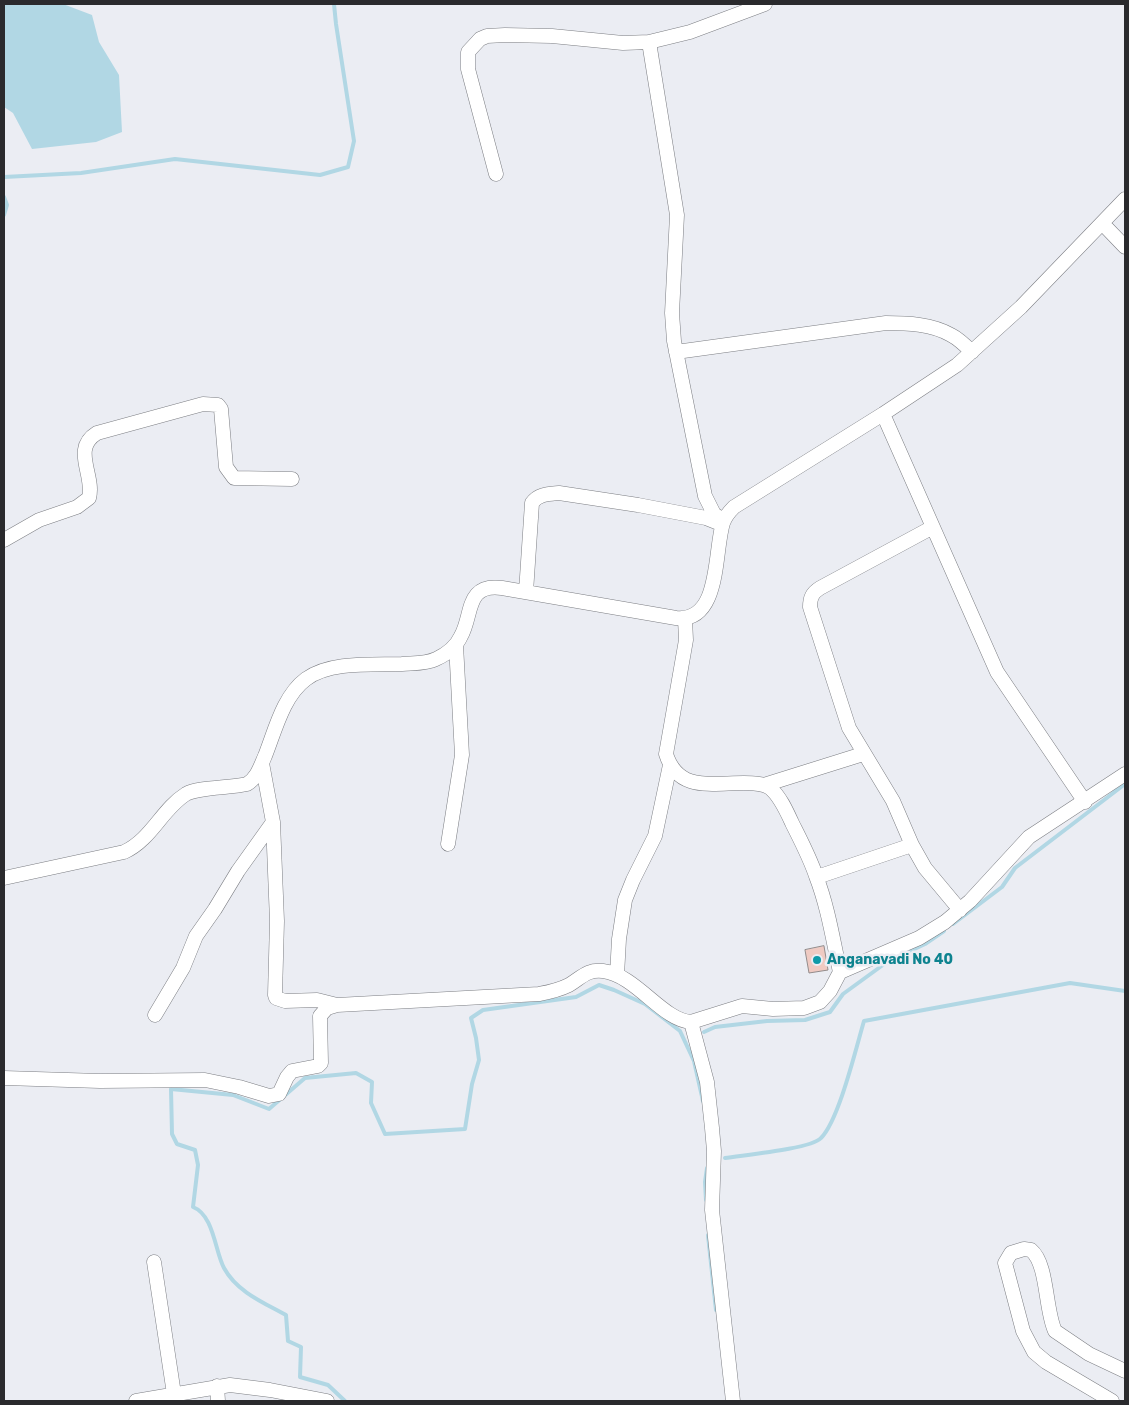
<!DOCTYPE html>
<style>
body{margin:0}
#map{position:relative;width:1129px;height:1405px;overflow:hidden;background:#ebedf3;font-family:Rubik,sans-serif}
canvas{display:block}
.frame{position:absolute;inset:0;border:5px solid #2a2a2d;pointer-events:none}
</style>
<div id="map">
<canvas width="1129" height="1405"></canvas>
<div class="frame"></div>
</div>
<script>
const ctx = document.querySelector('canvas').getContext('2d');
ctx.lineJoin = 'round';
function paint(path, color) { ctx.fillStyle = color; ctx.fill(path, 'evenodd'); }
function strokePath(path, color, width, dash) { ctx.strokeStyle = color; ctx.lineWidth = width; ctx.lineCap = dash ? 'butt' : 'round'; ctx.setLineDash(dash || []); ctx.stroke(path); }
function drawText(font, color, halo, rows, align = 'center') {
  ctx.font = font + ' Rubik,sans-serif'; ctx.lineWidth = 5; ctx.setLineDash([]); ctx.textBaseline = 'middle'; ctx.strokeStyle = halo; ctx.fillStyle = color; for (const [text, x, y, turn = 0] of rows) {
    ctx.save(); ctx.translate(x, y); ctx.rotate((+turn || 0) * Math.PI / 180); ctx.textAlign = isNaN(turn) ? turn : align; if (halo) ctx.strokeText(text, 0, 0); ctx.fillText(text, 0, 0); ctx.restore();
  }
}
paint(new Path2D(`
 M4,4H63L92,15L99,42L119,75L122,132L96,142L32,149L13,113L4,107Z`), '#b1d7e4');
strokePath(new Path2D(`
 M4,177L81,173L175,159L320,175L348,167L354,141L336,24L334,4
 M4,197L7,205L4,215
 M953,924L1002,887L1015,868L1125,784
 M704,1032L715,1027L767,1021L805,1020L830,1012L843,994L887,962L925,944L944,931
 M725,1158C743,1155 811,1149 821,1138C839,1120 856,1048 864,1021L1070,983L1125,991
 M706,1200L705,1182L707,1168
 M708,1235L716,1310
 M345,1401L328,1385L300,1377L301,1347L288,1341L286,1315C264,1303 237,1292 224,1268C215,1252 214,1215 193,1207L198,1165L195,1150L177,1144L172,1134L171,1089L233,1095L269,1109L305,1078L356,1073L372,1082L371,1103L385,1134L465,1129L472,1084L479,1060L476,1038L471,1018L483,1010L576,997L599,985L614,990L645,1004L680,1031L694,1061L703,1101`), '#b1d7e4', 4);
const building = new Path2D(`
 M824,946L828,970L809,973L805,950Z`);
paint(building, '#efcac2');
strokePath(building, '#928b8a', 1);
const minor = new Path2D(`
 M649,42L677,215L672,313L674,341L705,496L714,514L724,521
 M496,174L468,69V52L480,39L487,36L505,35L552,36L623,43L649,42L690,32L765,4
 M1102,223L1125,247
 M676,352L886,323C907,323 932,324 951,335C959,339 966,346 972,352
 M883,414L997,672L1085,802
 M933,527L820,588C812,593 810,598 810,607L849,728L893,801L912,845L925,868L960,910
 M4,540L39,520L77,507L89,498C95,475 71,449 97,433L203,404L218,405L221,409L226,467L234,478L292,479
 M526,592L532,503C538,494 549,494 559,493L638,505L706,518L721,524
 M685,619L686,640L666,754C678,792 711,783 744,783C752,783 763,783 770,788C780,796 787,812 792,823C801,841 810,858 816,876C828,907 833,940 840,972
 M262,763L273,822L277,921L275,995L276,998L285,1001L317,1000L337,1005
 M764,785L863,754
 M448,844L462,755L456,645
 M817,877L912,845
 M4,878L124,852C151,840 162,809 186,794C198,787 231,788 247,784C257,778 260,767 265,756C275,731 283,696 306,679C330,661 373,665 402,664C413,663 426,664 436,659C447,654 456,647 461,636C473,615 465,583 502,588L676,618C721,623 714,551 723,523C725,517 729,512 734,507L883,414L957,365L1021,307L1125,199
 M617,975L619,939L625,900L633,880L655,836L670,765
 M155,1015L183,968L196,936L215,909L238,871L273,822
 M691,1022L707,1082L712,1128L714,1151L712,1210L733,1401
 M4,1078L100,1081L205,1080L239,1087L269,1096L279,1094L287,1077L292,1071L318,1066L321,1063L320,1016L327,1008L337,1005L539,994C550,992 559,990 569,985C581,978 587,969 603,971C636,975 662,1020 691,1022L742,1006L773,1009L804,1008L820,1002L830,991L840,972L919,938L945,922L970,901L1029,837L1125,774
 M154,1262L174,1394
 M217,1386L218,1401
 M136,1401L230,1385L270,1390L327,1401
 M1112,1401L1046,1362L1034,1352L1023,1331L1005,1263L1011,1253L1024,1249L1031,1250C1048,1264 1045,1310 1055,1331L1089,1354L1125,1371`);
strokePath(minor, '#7c7e83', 15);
strokePath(minor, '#fff', 14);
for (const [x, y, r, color] of [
 [817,960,5,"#0f9aa8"]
]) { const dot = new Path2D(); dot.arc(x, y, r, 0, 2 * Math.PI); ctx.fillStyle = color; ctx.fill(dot); strokePath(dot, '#ebedf3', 2); }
drawText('bold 14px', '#0d838f', '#ebedf3', [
 ["Anganavadi No 40",827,960]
], 'left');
</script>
